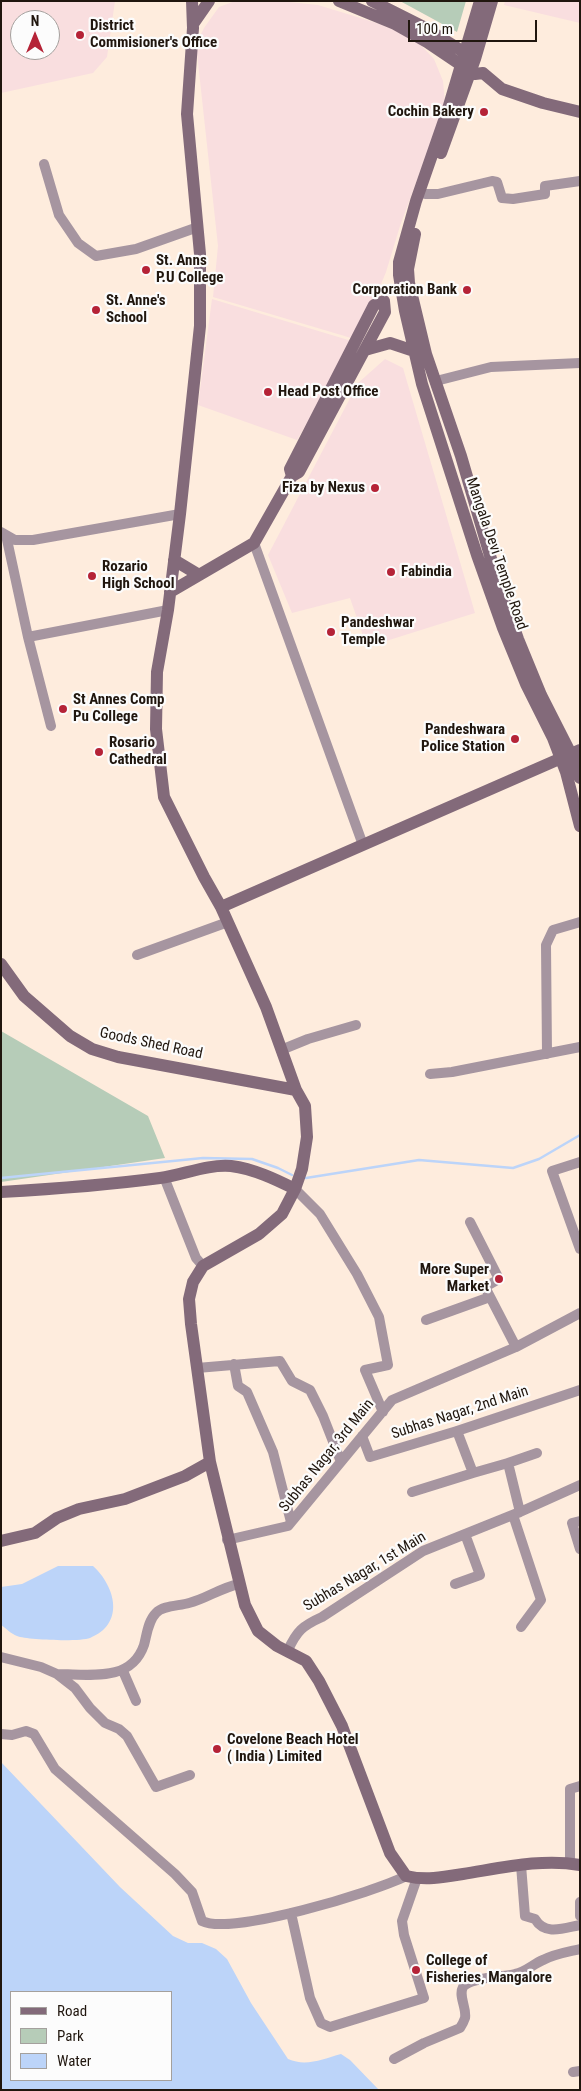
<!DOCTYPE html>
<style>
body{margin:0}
#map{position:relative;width:581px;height:2091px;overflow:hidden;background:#feecdd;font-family:"Roboto Condensed",sans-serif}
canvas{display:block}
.frame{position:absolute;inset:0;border:2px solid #20160e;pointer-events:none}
.legend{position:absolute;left:10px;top:1991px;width:162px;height:90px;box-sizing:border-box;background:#fcfcfc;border:1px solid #a4a09d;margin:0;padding:6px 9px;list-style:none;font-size:15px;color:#20160e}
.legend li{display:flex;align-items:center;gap:10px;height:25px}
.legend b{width:25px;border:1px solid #a4a09d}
.north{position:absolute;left:10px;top:10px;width:50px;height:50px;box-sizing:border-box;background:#fcfcfc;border:1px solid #a4a09d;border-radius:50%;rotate:0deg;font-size:14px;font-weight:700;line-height:20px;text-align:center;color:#20160e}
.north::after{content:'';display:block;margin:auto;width:18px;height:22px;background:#b52337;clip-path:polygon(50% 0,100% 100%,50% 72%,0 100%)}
.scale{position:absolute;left:408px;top:20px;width:129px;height:22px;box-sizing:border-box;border:2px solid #20160e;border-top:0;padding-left:6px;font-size:15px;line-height:18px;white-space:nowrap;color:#20160e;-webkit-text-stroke:4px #fcfcfc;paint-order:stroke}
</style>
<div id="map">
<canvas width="581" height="2091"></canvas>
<div class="frame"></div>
<ul class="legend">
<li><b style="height:6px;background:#836a7a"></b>Road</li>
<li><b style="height:14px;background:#b6ccb8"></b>Park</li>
<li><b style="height:14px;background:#bcd4f9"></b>Water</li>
</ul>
<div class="north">N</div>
<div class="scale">100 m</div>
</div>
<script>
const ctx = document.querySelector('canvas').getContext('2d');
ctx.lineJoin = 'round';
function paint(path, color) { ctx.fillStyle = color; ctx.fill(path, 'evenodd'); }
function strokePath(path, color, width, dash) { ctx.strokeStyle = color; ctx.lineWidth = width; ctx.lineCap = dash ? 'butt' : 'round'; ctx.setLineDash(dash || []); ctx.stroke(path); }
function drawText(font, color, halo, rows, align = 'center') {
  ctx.font = font + ' "Roboto Condensed",sans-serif'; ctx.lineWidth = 4.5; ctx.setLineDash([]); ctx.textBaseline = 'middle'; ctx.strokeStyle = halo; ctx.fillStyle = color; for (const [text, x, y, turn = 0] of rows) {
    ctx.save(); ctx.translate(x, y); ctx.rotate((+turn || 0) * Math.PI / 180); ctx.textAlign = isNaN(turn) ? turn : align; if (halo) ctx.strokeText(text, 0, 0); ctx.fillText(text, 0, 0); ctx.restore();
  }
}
paint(new Path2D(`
 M1,1H115L107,57L93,73L1,93ZM20,20H50V50H20Z
 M235,1H280L318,5L380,24L415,39L434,59L443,81L445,104L400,226L386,272L358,340L213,297L218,246L196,44L204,28L219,7Z
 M505,1H580V23L504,5Z
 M212,299L355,342L297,440L198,405Z
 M385,359L403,368L475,613L367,647L350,598L292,613L268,555L358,383Z`), '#f9dedf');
paint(new Path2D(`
 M400,1H466L457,32Z
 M1,1031L148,1116L165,1158L1,1182Z`), '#b6ccb8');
paint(new Path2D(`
 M58,1566H93C116,1587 125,1624 90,1638C80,1642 27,1640 17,1636C11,1634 6,1628 1,1625V1587L22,1584Z
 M1,1762L120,1887L173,1936L188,1943H202L216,1949L227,1959L251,2003L288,2059C306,2067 323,2059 341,2054L350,2060L379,2090H1ZM11,1992H171V2080H11Z`), '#bcd4f9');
strokePath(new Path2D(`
 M1,1178L203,1158L252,1159L278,1168L292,1175
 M306,1178L419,1160L513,1168L539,1159L580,1135`), '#bcd4f9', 2.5);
strokePath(new Path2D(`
 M44,164L59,215L78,243L96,256L136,249L198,227
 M425,194H438L492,181L497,182L502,198L513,199L545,194V186L580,181
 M436,381L491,367L580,363
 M1,532L15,540H33L180,514
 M6,535L28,637
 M254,543L363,845
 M51,726L28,637L168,610
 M137,955L228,922
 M281,1050L308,1039L356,1025
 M547,1054L546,945L553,930L580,922
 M430,1074L452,1072L580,1047
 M580,1162L552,1171L580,1249
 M164,1177L196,1258L203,1266
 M295,1189L320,1214L357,1274L379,1317L388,1365L365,1370L383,1412
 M470,1222L499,1279L485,1287L516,1347
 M426,1320L490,1297
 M234,1364L238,1386L247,1392L273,1452L291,1522
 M197,1368L280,1361L292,1381L310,1390L323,1416L341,1462
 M457,1431L473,1473L508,1463L520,1512
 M362,1436L370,1457L457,1431L580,1390
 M508,1463L537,1453
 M412,1492L473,1473
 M513,1515L541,1600L521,1627
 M580,1521L572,1523L580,1549
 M227,1540L288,1526L392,1400L516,1347L580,1313
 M455,1584L480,1575L465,1534
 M288,1650C297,1631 302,1626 322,1617L423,1551L520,1512L580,1485
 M1,1657L41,1667L57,1674L75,1688L90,1708L105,1723L119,1729L127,1736L156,1787L190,1775
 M123,1671L136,1701
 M57,1674C89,1674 131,1683 144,1645C147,1634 148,1621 156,1613C163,1605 179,1606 189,1603C206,1599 220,1588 239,1584
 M1,1734L12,1735L26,1731L34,1734L55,1769L175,1874L192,1892L202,1921C231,1936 374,1892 406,1876
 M570,1863V1789L580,1786
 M521,1865L525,1916L535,1919C545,1936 564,1928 580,1925
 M580,1902V1916
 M291,1913L310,1998L321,2023L330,2027L424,1998L404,1935L402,1921L417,1878
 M394,2059L424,2043L460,2028C462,2025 464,2021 465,2018C467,2008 458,1996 463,1987C470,1977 504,1977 515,1974C526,1972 533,1964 543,1960C554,1954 567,1952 580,1949
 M573,2072L580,2071`), '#a695a0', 10);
strokePath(new Path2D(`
 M192,1L193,28L187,114L200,254V326L180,514L168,610L157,672L156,729L164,797L204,877L221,907L266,1007L296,1090L305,1106L307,1137L302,1169L295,1189L282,1214L259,1234L203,1266L193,1282L189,1299L191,1324L210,1462L245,1605L258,1631L277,1646L306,1661L319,1681L342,1726L390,1853L406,1876C428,1881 441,1877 463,1874C501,1868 542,1858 580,1865
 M339,1L395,24L427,42L470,71L475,74L483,73
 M372,1L424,27L470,56
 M480,1L448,109L416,201L399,262V275L405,311L422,384L477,555L503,628L526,684L553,738L566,772L580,826
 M193,24L209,1
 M483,73L502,89L543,103L580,112
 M441,153L475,59L492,1
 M415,234L408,269L409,283L426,354L461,456L496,576L518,639L541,695L574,760L580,778
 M384,301L385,312L299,472L292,476L290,469L374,305Z
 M365,350L390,343L414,351
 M174,560L199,575
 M170,592L254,543L292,476
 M221,907L580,750
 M1,964L24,996L70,1036L92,1049L118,1057L296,1090
 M1,1192C54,1189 107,1185 160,1178C183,1175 207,1164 231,1166C254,1169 275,1179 295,1189
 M1,1541L35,1533L57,1518L79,1509L125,1499L185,1476L210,1462`), '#836a7a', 12);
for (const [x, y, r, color] of [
 [80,35,5,"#b52337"],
 [484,112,5,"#b52337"],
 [146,270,5,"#b52337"],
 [467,290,5,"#b52337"],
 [96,310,5,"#b52337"],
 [268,392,5,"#b52337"],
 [375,488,5,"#b52337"],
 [391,572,5,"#b52337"],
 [92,576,5,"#b52337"],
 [331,632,5,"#b52337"],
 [63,709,5,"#b52337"],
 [515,739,5,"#b52337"],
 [99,752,5,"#b52337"],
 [499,1279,5,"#b52337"],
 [217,1749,5,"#b52337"],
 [416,1970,5,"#b52337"]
]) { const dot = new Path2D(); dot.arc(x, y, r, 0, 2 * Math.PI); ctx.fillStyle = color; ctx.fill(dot); strokePath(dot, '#fcfcfc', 2); }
drawText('bold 15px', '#20160e', '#fcfcfc', [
 ["District",90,26],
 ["Commisioner's Office",90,43],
 ["Cochin Bakery",474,112,"right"],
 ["St. Anns",156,261],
 ["P.U College",156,278],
 ["Corporation Bank",457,290,"right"],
 ["St. Anne's",106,301],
 ["School",106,318],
 ["Head Post Office",278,392],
 ["Fiza by Nexus",365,488,"right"],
 ["Rozario",102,567],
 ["High School",102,584],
 ["Fabindia",401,572],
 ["Pandeshwar",341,623],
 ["Temple",341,640],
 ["St Annes Comp",73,700],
 ["Pu College",73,717],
 ["Pandeshwara",505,730,"right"],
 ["Police Station",505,747,"right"],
 ["Rosario",109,743],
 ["Cathedral",109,760],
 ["More Super",489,1270,"right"],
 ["Market",489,1287,"right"],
 ["Covelone Beach Hotel",227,1740],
 ["( India ) Limited",227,1757],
 ["College of",426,1961],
 ["Fisheries, Mangalore",426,1978]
], 'left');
drawText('15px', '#20160e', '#fcfcfc', [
 ["Mangala Devi Temple Road",496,554,71],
 ["Goods Shed Road",151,1044,12],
 ["Subhas Nagar, 2nd Main",460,1413,-18],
 ["Subhas Nagar, 3rd Main",327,1456,-51],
 ["Subhas Nagar, 1st Main",365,1572,-31]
]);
</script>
